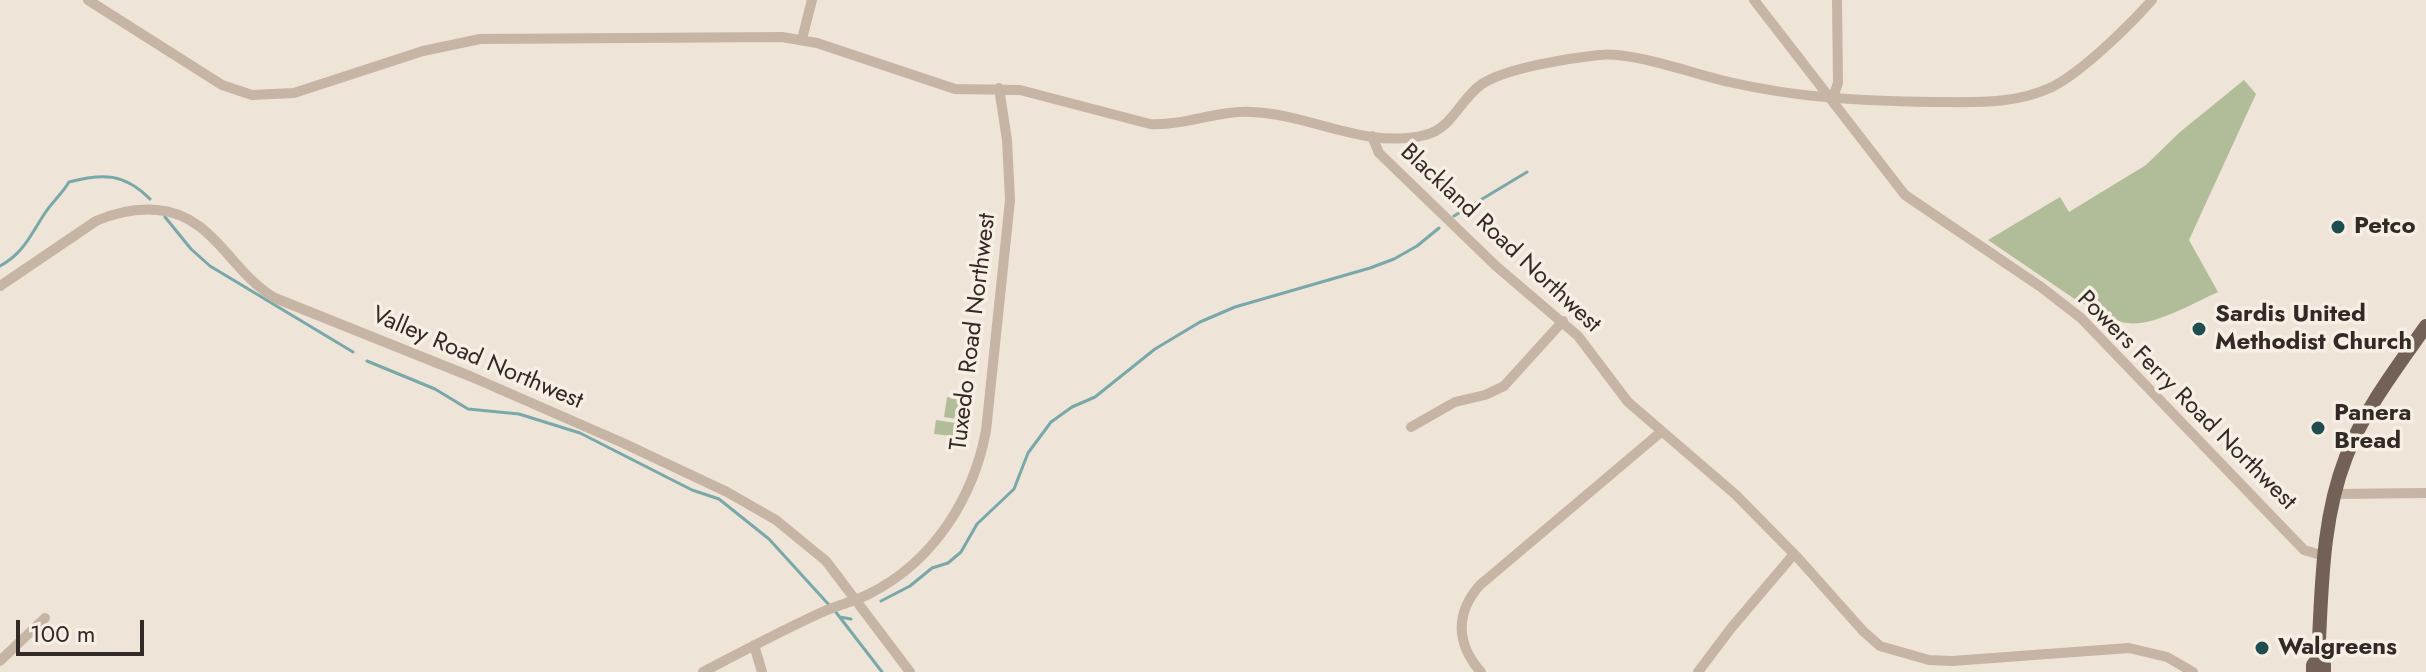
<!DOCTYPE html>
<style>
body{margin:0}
#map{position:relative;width:2426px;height:672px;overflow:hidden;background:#efe4d8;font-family:Jost,sans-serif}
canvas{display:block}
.scale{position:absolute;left:16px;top:620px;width:128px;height:36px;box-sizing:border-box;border:4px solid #322a26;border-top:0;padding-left:10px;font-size:24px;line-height:28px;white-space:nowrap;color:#322a26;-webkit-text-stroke:6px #f7eee4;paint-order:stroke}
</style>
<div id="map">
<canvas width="2426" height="672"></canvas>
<div class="scale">100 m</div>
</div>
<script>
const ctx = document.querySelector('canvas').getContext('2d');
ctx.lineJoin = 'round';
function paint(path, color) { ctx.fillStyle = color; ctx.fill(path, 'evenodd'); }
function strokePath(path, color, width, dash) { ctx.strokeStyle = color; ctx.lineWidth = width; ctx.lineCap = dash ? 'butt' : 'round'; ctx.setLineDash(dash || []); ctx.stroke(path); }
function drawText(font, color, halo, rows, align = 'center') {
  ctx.font = font + ' Jost,sans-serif'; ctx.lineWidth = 7; ctx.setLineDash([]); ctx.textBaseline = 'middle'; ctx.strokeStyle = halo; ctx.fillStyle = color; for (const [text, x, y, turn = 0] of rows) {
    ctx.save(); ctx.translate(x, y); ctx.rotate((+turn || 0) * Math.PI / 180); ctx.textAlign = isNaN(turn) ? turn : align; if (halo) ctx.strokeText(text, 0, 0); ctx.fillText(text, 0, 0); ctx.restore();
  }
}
paint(new Path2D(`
 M2244,80L2256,94L2189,240L2218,292C2193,303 2149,330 2122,322C2107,317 2098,303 2082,304L1988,240L2060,197L2069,212L2146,165L2180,132Z
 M947,397L964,400L962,420L944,417Z
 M936,420L962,424L960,437L934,434Z`), '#b1bd99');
strokePath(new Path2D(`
 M1454,216L1527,172
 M165,217L191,249L210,266L353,352
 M0,266C24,253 31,234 45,213C52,202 62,194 69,182C103,173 124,173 150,199
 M367,361L435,389L468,409L519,414L580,433L692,490L719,499L769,539L830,606
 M881,601L910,586L932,568L948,563L961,552L977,524L1014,489L1028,453L1051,422L1072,407L1095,397L1155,349L1200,322L1235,307L1370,268L1394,259L1417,246L1439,228
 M835,611L882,672
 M840,617L851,619`), '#79a8aa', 3);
strokePath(new Path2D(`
 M88,0L222,85L252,95L294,93L423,51L480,39L782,37L817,43L955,89L1020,90L1150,124C1185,126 1218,110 1252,112C1310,114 1366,150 1425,135C1452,129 1460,99 1482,84C1506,68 1570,58 1599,55C1631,51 1694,74 1729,82C1799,98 1861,101 1933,102C1974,102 2014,105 2052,87C2082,72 2129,26 2152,0
 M1754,0L1905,195L2041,287L2081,318L2304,550L2324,556
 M802,39L812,0
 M1832,100L1838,83L1837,0
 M1372,136L1379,153L1496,266L1578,336L1628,402L1736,495L1798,558L1863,631L1880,646L1929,660L1952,661L2129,648L2167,657L2193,672
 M0,286L96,221C117,212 135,208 157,210C213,214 231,273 275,298L472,377L623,443L727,492L776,520L826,561L910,672
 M1411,427L1455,402L1485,395L1504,386L1563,321
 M2335,494L2426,493
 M754,645L762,672
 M0,661L45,618
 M703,672C741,652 779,632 818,614C835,606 853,602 869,594C933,562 973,499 986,431L1010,200L1007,140L999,88
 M1481,672C1456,644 1455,613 1480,585L1661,432
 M1698,672L1732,627L1794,554`), '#c6b4a5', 10);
strokePath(new Path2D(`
 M2318,658L2324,665V672
 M2313,672V665L2318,658C2322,591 2321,521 2346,457C2364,410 2397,367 2426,326`), '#736158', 14);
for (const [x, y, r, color] of [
 [2338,227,8,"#1e4e50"],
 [2199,329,8,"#1e4e50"],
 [2318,428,8,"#1e4e50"],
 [2262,648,8,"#1e4e50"]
]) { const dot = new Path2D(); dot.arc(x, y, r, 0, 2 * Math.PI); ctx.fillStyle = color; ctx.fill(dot); strokePath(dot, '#f7eee4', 3); }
drawText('bold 24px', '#322a26', '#f7eee4', [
 ["Petco",2354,227],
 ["Sardis United",2215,315],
 ["Methodist Church",2215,343],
 ["Panera",2334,414],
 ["Bread",2334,442],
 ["Walgreens",2278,648]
], 'left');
drawText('24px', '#322a26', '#f7eee4', [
 ["Blackland Road Northwest",1500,239,43],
 ["Tuxedo Road Northwest",974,332,-83],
 ["Valley Road Northwest",477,359,23],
 ["Powers Ferry Road Northwest",2186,401,45]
]);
</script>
